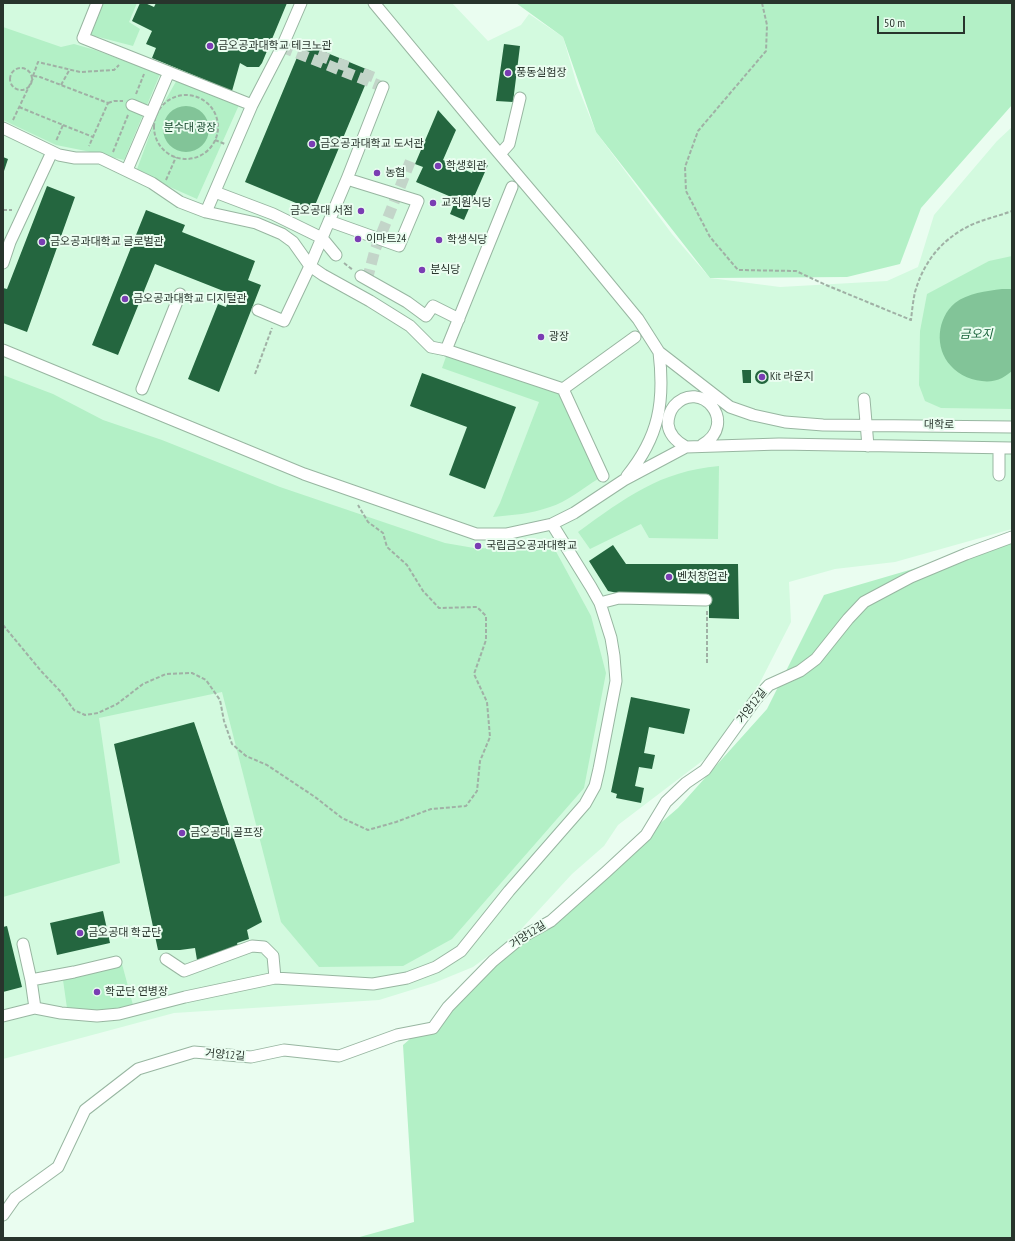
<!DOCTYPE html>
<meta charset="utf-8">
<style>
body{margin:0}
#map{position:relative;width:1015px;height:1241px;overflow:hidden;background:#eafdf0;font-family:"PT Sans Narrow",sans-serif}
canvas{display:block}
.frame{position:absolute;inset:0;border:4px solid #28342c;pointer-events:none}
.scale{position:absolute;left:877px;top:16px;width:88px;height:18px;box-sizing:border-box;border:2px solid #28342c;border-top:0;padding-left:5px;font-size:12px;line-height:14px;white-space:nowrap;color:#28342c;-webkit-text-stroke:3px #eafdf0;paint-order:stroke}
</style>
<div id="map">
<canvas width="1015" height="1241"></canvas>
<div class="frame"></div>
<div class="scale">50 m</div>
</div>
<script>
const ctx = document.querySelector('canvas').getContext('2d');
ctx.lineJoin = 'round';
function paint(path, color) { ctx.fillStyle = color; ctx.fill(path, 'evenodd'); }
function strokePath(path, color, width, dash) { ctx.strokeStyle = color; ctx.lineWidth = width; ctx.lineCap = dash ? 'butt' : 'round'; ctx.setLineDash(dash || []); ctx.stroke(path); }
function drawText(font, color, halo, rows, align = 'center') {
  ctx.font = font + ' "PT Sans Narrow","Noto Sans KR",sans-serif'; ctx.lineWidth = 4; ctx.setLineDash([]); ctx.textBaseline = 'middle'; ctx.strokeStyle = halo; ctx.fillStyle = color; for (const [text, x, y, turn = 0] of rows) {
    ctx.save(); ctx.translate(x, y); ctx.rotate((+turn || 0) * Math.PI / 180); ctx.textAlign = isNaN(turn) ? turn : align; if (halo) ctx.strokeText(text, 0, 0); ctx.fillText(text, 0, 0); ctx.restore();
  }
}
paint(new Path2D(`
 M3,3H452L488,41L521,25L529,14L563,37L577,85L596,132L672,234L710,278L780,287L887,281L918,267L934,215L997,141L1012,127V529L895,562L835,569L789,582L791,622L731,739L618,825L604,846L572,874L513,938L473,967L434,983L379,1000L174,1013L3,1059Z`), '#d3fadf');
paint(new Path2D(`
 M99,3H137L129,22L140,29L133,46L87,34Z
 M516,3H1012V105L921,208L900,264L847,277L710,278L596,132L563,37Z
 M3,27L61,47L74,44L95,50L160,74L124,160L86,151L56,145L3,120Z
 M178,78L239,105L197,199L136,172L157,115Z
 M1012,256V409L941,408L925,401L919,385L920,331L927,294L989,261Z
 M448,351L561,393L599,476L598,479C583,488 567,502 550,507C531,514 512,515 493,517L500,503L539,402L442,368Z
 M3,375L53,394L103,420L162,440L280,487L445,543L474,548L511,549L553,546L591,616L606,673L584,788L452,939L403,966L319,967L281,922L222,692L99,718L120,863L3,897Z
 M719,466L718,539L649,538L641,524L590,549L578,532C625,498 660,471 719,466Z
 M1012,540V1238H356L414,1222L403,1045L678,808L767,709L824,595Z
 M122,964L133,1005L119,1009L96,1012L67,1008L63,980Z`), '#b3f0c6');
paint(new Path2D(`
 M163 129a23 23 0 1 1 46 0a23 23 0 1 1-46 0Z
 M1002,289H1012V371C1009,373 1006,376 1002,378C987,386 962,379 951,366C934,348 937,318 955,303C968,293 986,291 1002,289Z`), '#82c498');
paint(new Path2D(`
 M140,3H145L154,7L156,3H287L262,63L259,67H247L240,63L232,91L152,58L156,48L146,44L152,31L132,21Z
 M303,43L371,71L313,210L245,182Z
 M504,44L520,46L513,102L496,101Z
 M438,110L456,130L443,160L472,173L477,160L488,165L464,220L450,214L456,199L416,182L423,167L415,164Z
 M3,157L8,159L3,174Z
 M47,186L75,197L27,332L3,323V288L7,289Z
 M146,210L185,225L182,232L255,261L248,280L261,285L219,392L188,379L218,304L226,307L231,294L155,264L118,355L92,345Z
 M755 377a7 7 0 1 1 14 0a7 7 0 1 1-14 0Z
 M742,370H751V383H743Z
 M422,373L516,407L485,489L449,475L467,427L410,406Z
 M613,545L626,564H738L739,619L709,618V594L627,595L608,591L589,561Z
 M631,697L690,709L684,734L649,727L644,753L655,755L652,769L639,767L635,786L644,788L641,803L616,798L617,794L611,792Z
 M194,722L262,922L247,930L249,939L237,943L238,946L197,960L195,948L180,950H158L114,744Z
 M103,911L110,943L57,955L50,923Z
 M7,926L22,987L3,992V927Z`), '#24663f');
strokePath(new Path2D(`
 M282,47L383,87
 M321,62L326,49
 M341,70L345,58
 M366,80L370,70
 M367,280L375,250L412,157`), '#c3d5c9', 11, [11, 5.5]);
const minor = new Path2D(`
 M97,3L83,38L252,105
 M374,3L492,145L577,245L638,319L659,352L730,407L753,415L785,422L823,425L1012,427
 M132,105L151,113
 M3,128L59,155L75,158H100L152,183L180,202L206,212L256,223L282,234L293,242L310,266L323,275L370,301L410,326L431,347L446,350L563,389L603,476
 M500,154L509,144L520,98
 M127,170L169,72
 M215,192L273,214L322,238L336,255
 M206,212L252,105L282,47L301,3
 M329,221L399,246L418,201L347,179
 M3,263L10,242L52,152
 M361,276L407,302L426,316L433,306L459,319
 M258,310L284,321L310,266L347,179L383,87
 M3,350L304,474L476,534H506L552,524L574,513L624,480L686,447
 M446,350L512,187
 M142,389L180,294
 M563,389L635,337
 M864,399L868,446
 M702,445C740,423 700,377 674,406C670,411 668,417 668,424C669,435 677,442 686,447L779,444L1012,448
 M999,448V475
 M627,476C659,437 665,402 659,352
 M600,603L619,598L706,600
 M23,944L31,980
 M166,959L184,971L252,946L264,947L273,956L275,978
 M35,1008L31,980L74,972L116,962
 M3,1016L35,1008L61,1013L97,1016L119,1014L185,997L275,978L373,984L407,978L436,967L461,951L509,891L585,804L595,786L599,769L616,681L614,656L611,638L600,603L591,587L552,524
 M3,1215L15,1198L58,1167L85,1110L138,1069L194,1052L251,1057L284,1050L339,1056L397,1035L433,1028L448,1007L493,961L522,937L551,921L606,872L646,835L666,802L686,783L705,770L756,699L769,685L800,671L816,659L848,619L864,602L911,577L966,554L1012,537`);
strokePath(minor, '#98b6a1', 13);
strokePath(new Path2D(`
 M762,3L767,25L766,51L698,131L685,167L686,191L710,237L738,270L796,271L826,285L911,320C912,311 913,301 915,292C924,261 942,239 971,225C984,219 999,216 1012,211
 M10 79a11 11 0 1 1 22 0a11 11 0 1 1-22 0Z
 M33,76L38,62L80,72L114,70L119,65
 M61,85L70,69
 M136,94L144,74
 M154 127a32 32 0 1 1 64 0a32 32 0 1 1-64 0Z
 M108,103L114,101H123
 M19,107L63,125L56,141
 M13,120L34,76L40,77L108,103L89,146
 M63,125L93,137
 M215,140L225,144
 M113,152L128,115
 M166,180L176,157
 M3,210H12
 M344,263L353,270
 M255,374L272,328
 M707,611V663
 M3,625L41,671L61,692L74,710L85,715L98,713L117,704L143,684L166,674L192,673L206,680L220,700L224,721L232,744L246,756L267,765L315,797L342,818L368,830L396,822L431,809L466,806L477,791L480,761L490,737L487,702L474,674L486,640V616L477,607L439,608L423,591L407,565L387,547L383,533L368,522L358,505`), '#a0b0a5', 2, [4, 2]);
strokePath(minor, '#fff', 11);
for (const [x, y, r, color] of [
 [210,46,4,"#7a3db3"],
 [508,73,4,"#7a3db3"],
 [312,144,4,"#7a3db3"],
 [438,166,4,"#7a3db3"],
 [377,173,4,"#7a3db3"],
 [433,203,4,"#7a3db3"],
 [361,211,4,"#7a3db3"],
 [358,239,4,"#7a3db3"],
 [439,240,4,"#7a3db3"],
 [42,242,4,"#7a3db3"],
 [422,270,4,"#7a3db3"],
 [125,299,4,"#7a3db3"],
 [541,337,4,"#7a3db3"],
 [762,377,4,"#7a3db3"],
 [478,546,4,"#7a3db3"],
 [669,577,4,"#7a3db3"],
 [182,833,4,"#7a3db3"],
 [80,933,4,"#7a3db3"],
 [97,992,4,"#7a3db3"]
]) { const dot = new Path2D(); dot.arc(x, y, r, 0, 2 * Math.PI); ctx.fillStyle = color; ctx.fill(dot); strokePath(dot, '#eafdf0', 1.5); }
drawText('11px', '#28342c', '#eafdf0', [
 ["금오공과대학교 테크노관",218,46],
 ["풍동실험장",516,73],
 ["금오공과대학교 도서관",320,144],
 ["학생회관",446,166],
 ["농협",385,173],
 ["교직원식당",441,203],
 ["금오공대 서점",353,211,"right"],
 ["이마트24",366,239],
 ["학생식당",447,240],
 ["금오공과대학교 글로벌관",50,242],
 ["분식당",430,270],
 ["금오공과대학교 디지털관",133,299],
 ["광장",549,337],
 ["Kit 라운지",770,377],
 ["국립금오공과대학교",486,546],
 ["벤처창업관",677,577],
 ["금오공대 골프장",190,833],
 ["금오공대 학군단",88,933],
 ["학군단 연병장",105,992]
], 'left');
drawText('11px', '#134529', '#eafdf0', [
 ["분수대 광장",190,128]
]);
drawText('11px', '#28342c', '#eafdf0', [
 ["대학로",939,425,1],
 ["거양12길",752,706,-52],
 ["거양12길",528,935,-33],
 ["거양12길",225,1055,5]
]);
drawText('italic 12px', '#156037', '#eafdf0', [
 ["금오지",976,335]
]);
</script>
